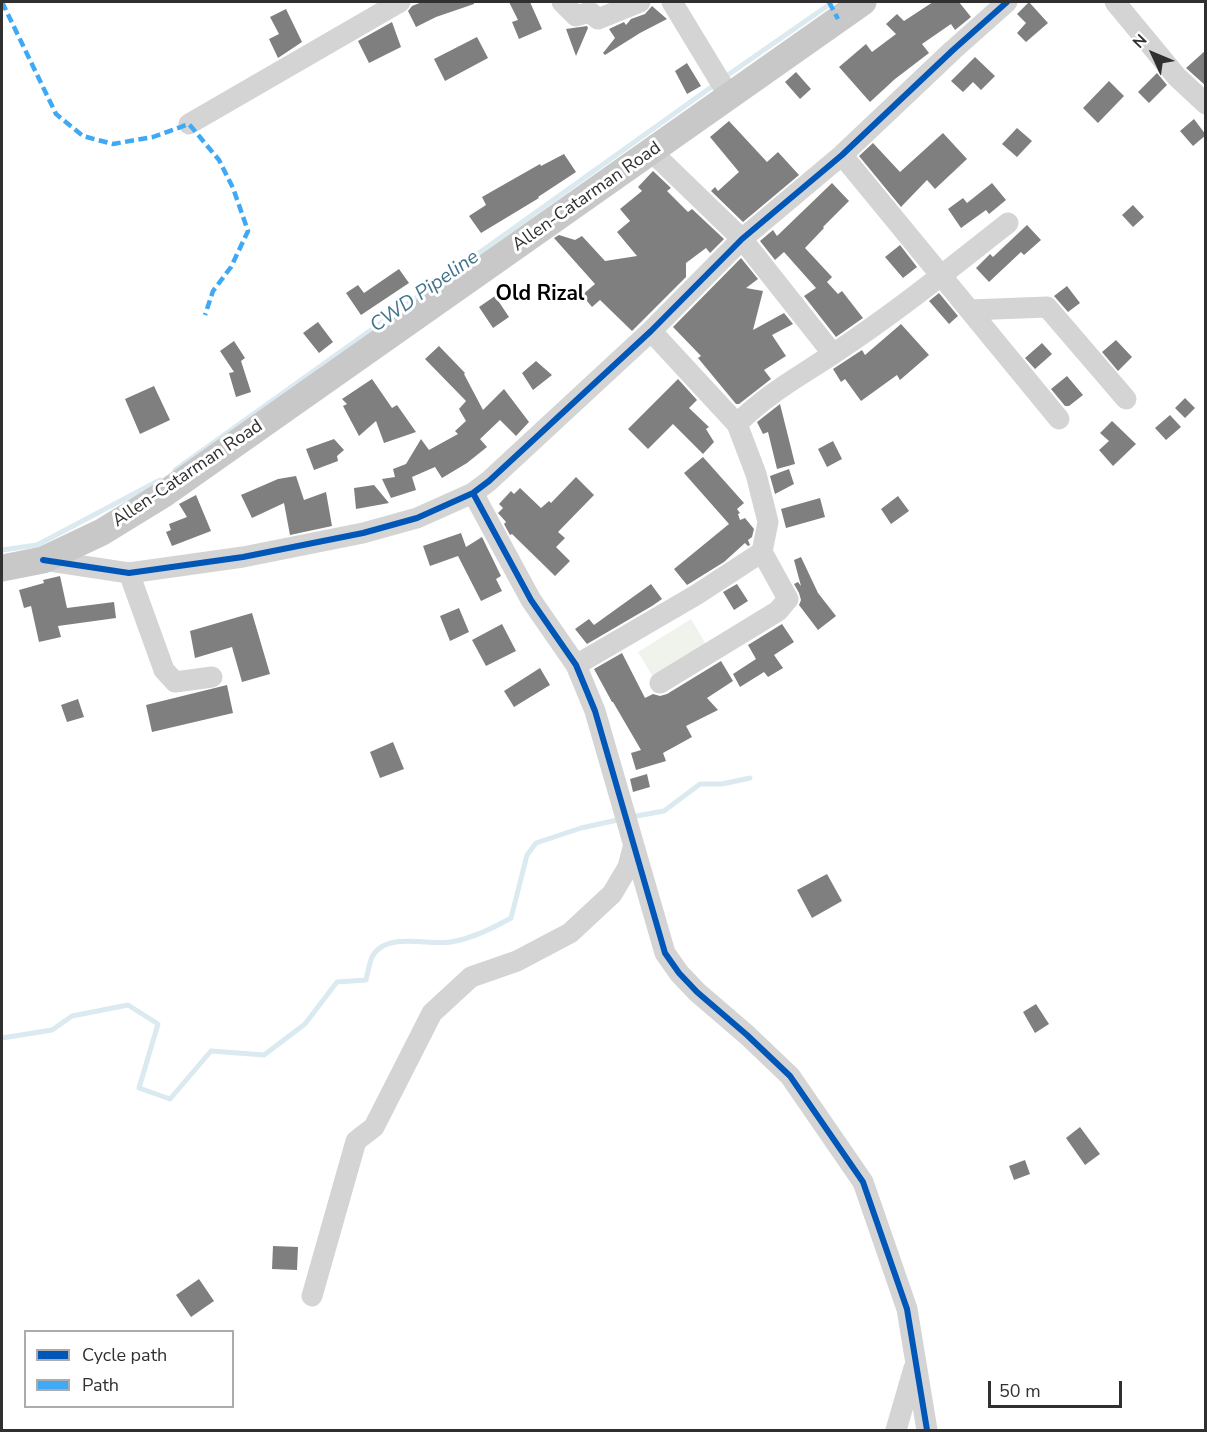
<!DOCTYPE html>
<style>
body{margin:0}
#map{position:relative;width:1207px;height:1432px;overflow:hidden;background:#fff;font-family:"Nunito Sans",sans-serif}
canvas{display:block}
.frame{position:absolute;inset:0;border:3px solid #303030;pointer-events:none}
.legend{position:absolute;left:24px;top:1330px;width:210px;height:78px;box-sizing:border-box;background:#fff;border:2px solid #acacac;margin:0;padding:8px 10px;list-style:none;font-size:18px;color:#303030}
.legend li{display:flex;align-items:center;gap:12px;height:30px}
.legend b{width:30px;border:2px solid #acacac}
.north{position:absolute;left:1123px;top:24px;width:60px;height:60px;-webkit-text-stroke:4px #fff;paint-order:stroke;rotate:314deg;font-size:16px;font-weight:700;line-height:24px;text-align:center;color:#303030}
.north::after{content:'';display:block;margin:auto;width:21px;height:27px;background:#303030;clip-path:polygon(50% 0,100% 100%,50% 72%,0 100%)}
.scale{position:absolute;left:988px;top:1381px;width:134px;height:27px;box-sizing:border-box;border:3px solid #303030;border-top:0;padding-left:8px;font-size:18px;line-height:21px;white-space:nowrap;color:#303030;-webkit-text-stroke:4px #fff;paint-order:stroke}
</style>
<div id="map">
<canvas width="1207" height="1432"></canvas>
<div class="frame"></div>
<ul class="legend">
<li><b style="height:8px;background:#0057b8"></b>Cycle path</li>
<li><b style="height:8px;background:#3fa9f5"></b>Path</li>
</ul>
<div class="north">N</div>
<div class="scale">50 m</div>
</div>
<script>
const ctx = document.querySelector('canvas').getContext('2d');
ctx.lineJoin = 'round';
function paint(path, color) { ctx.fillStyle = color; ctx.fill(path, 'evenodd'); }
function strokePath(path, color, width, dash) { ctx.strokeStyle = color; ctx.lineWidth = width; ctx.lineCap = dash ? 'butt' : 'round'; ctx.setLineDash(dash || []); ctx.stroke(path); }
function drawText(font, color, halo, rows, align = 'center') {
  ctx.font = font + ' "Nunito Sans",sans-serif'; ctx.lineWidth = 6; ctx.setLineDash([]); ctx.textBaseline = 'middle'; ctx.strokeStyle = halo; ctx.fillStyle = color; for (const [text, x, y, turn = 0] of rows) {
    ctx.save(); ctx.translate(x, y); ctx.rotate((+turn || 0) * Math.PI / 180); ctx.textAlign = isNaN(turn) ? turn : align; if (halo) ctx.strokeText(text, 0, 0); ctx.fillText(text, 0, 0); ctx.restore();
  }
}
paint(new Path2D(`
 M691,619L706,644L653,677L638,652Z`), '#f0f2ec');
strokePath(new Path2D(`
 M725,77L833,2
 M175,470L717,83
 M2,550L37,545L160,480
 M631,817L664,811L700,784H722L750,778
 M2,1038L52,1030L72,1016L128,1005L158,1024L139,1088L170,1099L211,1051L264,1055L305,1024L337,982L366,980C368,972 369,964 372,957C385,931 429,946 451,942C473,938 491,929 511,918L527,855L536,843L581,828L622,819`), '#dbe9f0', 5);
paint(new Path2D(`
 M422,2H474V4L436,17L416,27L408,11L412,6Z
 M509,2H530L542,29L519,39L512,22L518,20Z
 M933,2H959L971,17L955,30L951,24L922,44L929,53L895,79L870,102L839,67L866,44L872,52L896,34L886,24L897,14L904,21Z
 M1029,2L1048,23L1026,42L1017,33L1026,23L1017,14Z
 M652,6L667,19L640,33L605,55L603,53L615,38L609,29L624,22L626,25L631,19L645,14Z
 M286,9L302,42L278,58L269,39L279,34L270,17Z
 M392,22L401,47L369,63L358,41Z
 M587,26L588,28L576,56L566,29Z
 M477,37L488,58L445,81L434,59Z
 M1206,50V86L1186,68Z
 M975,57L995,76L981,90L973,82L963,92L951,81Z
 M687,63L701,86L687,94L675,71Z
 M796,72L811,89L800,99L785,82Z
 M1157,73L1167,85L1149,103L1138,92Z
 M1109,81L1124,96L1098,123L1083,108Z
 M1194,119L1206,135L1193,146L1180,131Z
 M729,121L767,162L778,152L799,175L743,222L711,191L715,187L718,191L739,172L710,137Z
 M1017,128L1032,141L1017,157L1002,144Z
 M943,133L967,159L935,189L927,180L901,207L859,156L873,143L900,172Z
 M564,154L576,172L538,197L539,198L481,233L469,216L486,205L482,197L540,164L541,166Z
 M653,171L671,188L667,191L688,212L692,209L724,239L710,253L706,248L686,263V277L632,331L600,300L592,307L582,295L595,284L554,238L559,235L575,240L582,236L605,261L637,256L617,232L630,221L620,209L642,191L638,187Z
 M832,183L849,201L823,227L824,228L805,248L832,277L827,282L838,294L842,291L863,318L836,337L804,296L816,288L784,252L775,260L760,241L773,230L777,236Z
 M992,183L1006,200L989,214L986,210L961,228L948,209L963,198L967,203Z
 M1133,205L1144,217L1133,227L1122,215Z
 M1027,225L1041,240L1024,255L1021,252L989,282L976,268L990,254L993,257Z
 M900,245L917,267L903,278L885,257Z
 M741,258L758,279L746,288L763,291L753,330L784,313L793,324L772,335L786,356L764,370L771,379L739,404H736L698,358L701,356L673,327Z
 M399,269L409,283L361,315L346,293L358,285L364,293Z
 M1067,286L1080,303L1068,312L1054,296Z
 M939,293L958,316L949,324L929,301Z
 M495,296L509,317L493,328L479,307Z
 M318,322L333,342L319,353L303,333Z
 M901,324L929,355L900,380L897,375L861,401L845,379L841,382L833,369L862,350L865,355Z
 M1116,340L1132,357L1118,371L1102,352Z
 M234,341L245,358L241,361L251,392L236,397L229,373L234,372L220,351Z
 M1042,343L1052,354L1035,369L1025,358Z
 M439,346L465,373L464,374L483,410L504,389L529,422L516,436L500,420L480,439L487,447L467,463L442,478L435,467L412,477L416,490L391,498L382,479L395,477L393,469L406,464L421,439L429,450L458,434L455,431L466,421L459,409L466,401L425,359Z
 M536,361L552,375L533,390L522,373Z
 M1067,376L1083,395L1069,406H1065L1051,389Z
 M372,379L392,408L397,405L416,432L384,443L376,421L359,436L343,406L347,404L342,399Z
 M678,379L697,400L689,408L709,427L706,429L714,442L703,454L673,424L648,449L628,429Z
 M154,386L170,420L140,434L125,399Z
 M1185,398L1195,408L1185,418L1175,408Z
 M780,404L795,464L777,469L768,432L763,434L757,422Z
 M1170,415L1181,427L1166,440L1155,428Z
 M1112,421L1136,444L1113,466L1099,450L1109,441L1100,433Z
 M334,439L344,450L337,456L338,461L314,470L306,449Z
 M833,441L842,459L827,467L818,449Z
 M703,457L744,503L737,509L740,513L738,514L740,520L745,518L754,529L752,537L748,540L750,545L748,546L745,543L724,562L687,585L674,569L729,524L684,473Z
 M789,469L794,484L775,494L770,476Z
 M296,476L304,500L326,492L332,526L290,535L284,503L252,518L241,495L278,479Z
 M576,477L594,495L558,532L565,538L556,547L570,561L555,576L512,534L510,535L504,524L506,522L498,513L503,508L499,504L511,491L514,494L520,488L541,508L549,501L551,503Z
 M374,485L389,503L356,509L354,488Z
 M196,495L211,531L172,546L166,532L171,530L169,524L187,517L179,504Z
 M898,496L909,511L891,524L881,509Z
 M820,498L825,517L786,528L781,509Z
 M461,533L466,547L482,537L501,576L496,579L502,591L481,601L458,556L430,566L423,546Z
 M801,557L818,593L836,616L818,630L799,605L801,600L799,593L794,584L798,582L801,586L794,560Z
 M60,576L67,608L114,602L116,618L58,626L61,637L39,642L31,606L24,608L19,590L44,583L43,580Z
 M651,584L662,599L652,606L587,644L575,629L589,619L594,625Z
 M737,584L748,601L734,610L723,592Z
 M459,608L469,632L450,641L440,616Z
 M252,613L270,674L242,682L232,647L195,658L190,631Z
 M502,624L516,651L486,666L472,640Z
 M782,624L794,642L774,655L783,668L768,677L764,672L740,687L733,674L756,659L748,645Z
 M622,653L645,698L653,694L660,696L667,694L721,661L733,681L707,698L718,710L686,726L692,737L663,753L666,761L636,770L631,753L641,750L613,702H612L594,669Z
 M540,668L550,685L514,707L504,691Z
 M227,685L233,713L152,732L146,705Z
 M78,699L84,717L67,722L61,705Z
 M393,742L404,769L380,778L370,752Z
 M647,774L650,787L633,792L630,779Z
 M827,874L842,901L812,918L797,890Z
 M1036,1004L1049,1024L1035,1033L1023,1012Z
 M1080,1127L1100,1154L1085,1165L1066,1138Z
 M1025,1160L1030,1174L1014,1180L1009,1166Z
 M273,1246L298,1247L297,1270L272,1269Z
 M199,1279L214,1301L191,1317L176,1295Z`), '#7f7f7f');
strokePath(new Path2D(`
 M562,2L576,16L590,12L598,19L640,2
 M672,2L729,96
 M1115,2L1177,77L1206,104
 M189,124L400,2
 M652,152L742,239L833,354
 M842,155L1059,419
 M970,310L1047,307L1126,399
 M651,331L737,424
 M473,493L531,600L576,665L595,711L665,953L679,973L697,992L747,1035L790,1076L863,1182L907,1309L927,1430
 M43,560L129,573L243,557L363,533L417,518L473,493L489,481L651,331L742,239L842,155L953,50L1007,2
 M129,573L164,670L175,682L212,677
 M576,665L696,595L762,552L768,522L756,474L737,424C765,395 800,376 833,354C894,314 951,268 1008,223
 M660,683L778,611L788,599L762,552
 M312,1296L356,1141L374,1127L432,1013L471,977L517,961L570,933L612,894L628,867L633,848
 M896,1430L914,1368`), '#d4d4d4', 21);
strokePath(new Path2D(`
 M2,568L43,560L102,532L164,494L863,2`), '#c8c8c8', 27);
strokePath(new Path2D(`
 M2,2L56,114L83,136L113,144L153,137L189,124L219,160L233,188L248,231L231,267L213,291L205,315
 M829,2L838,19`), '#3fa9f5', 4.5, [9, 4.5]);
strokePath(new Path2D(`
 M473,493L531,600L576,665L595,711L665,953L679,973L697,992L747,1035L790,1076L863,1182L907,1309L927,1430
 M43,560L129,573L243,557L363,533L417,518L473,493L489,481L651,331L742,239L842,155L953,50L1007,2`), '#0057b8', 6);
drawText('18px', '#303030', '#fff', [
 ["Allen-Catarman Road",587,197,-35],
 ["Allen-Catarman Road",188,474,-34]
]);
drawText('italic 20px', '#43738c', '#fff', [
 ["CWD Pipeline",425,292,-35]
]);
drawText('bold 21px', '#000', '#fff', [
 ["Old Rizal",540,295]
]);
</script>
